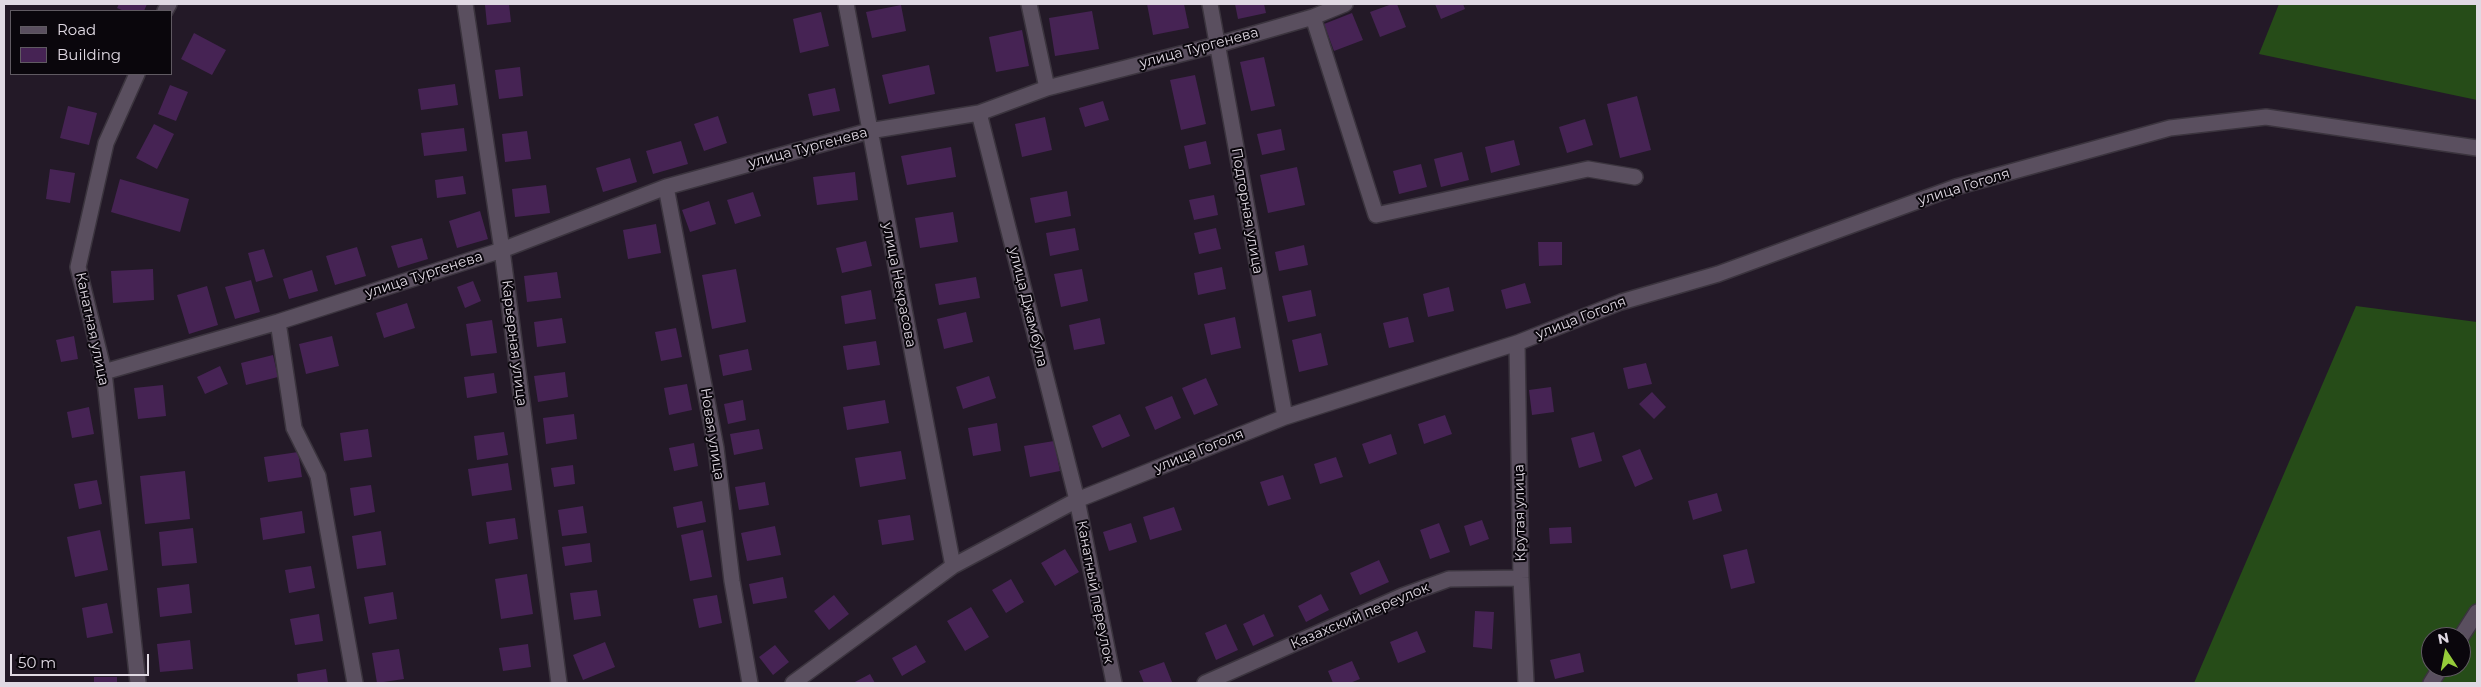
<!DOCTYPE html>
<meta charset="utf-8">
<style>
body{margin:0}
#map{position:relative;width:2481px;height:687px;overflow:hidden;background:#231927;font-family:Montserrat,sans-serif}
canvas{display:block}
.frame{position:absolute;inset:0;border:5px solid #e0d9e3;pointer-events:none}
.legend{position:absolute;left:10px;top:10px;width:162px;height:65px;box-sizing:border-box;background:#0a060c;border:1px solid #605a62;margin:0;padding:6px 9px;list-style:none;font-size:15px;color:#e0d9e3}
.legend li{display:flex;align-items:center;gap:10px;height:25px}
.legend b{width:25px;border:1px solid #605a62}
.north{position:absolute;left:2421px;top:627px;width:50px;height:50px;box-sizing:border-box;background:#0a060c;border:1px solid #605a62;border-radius:50%;rotate:349deg;font-size:14px;font-weight:700;line-height:20px;text-align:center;color:#e0d9e3}
.north::after{content:'';display:block;margin:auto;width:18px;height:22px;background:#96cc3a;clip-path:polygon(50% 0,100% 100%,50% 72%,0 100%)}
.scale{position:absolute;left:10px;top:654px;width:139px;height:22px;box-sizing:border-box;border:2px solid #e0d9e3;border-top:0;padding-left:6px;font-size:15px;line-height:18px;white-space:nowrap;color:#e0d9e3;-webkit-text-stroke:4px #0a060c;paint-order:stroke}
</style>
<div id="map">
<canvas width="2481" height="687"></canvas>
<div class="frame"></div>
<ul class="legend">
<li><b style="height:6px;background:#5a4f5f"></b>Road</li>
<li><b style="height:14px;background:#462354"></b>Building</li>
</ul>
<div class="north">N</div>
<div class="scale">50 m</div>
</div>
<script>
const ctx = document.querySelector('canvas').getContext('2d');
ctx.lineJoin = 'round';
function paint(path, color) { ctx.fillStyle = color; ctx.fill(path, 'evenodd'); }
function strokePath(path, color, width, dash) { ctx.strokeStyle = color; ctx.lineWidth = width; ctx.lineCap = dash ? 'butt' : 'round'; ctx.setLineDash(dash || []); ctx.stroke(path); }
function drawText(font, color, halo, rows, align = 'center') {
  ctx.font = font + ' Montserrat,sans-serif'; ctx.lineWidth = 4; ctx.setLineDash([]); ctx.textBaseline = 'middle'; ctx.strokeStyle = halo; ctx.fillStyle = color; for (const [text, x, y, turn = 0] of rows) {
    ctx.save(); ctx.translate(x, y); ctx.rotate((+turn || 0) * Math.PI / 180); ctx.textAlign = isNaN(turn) ? turn : align; if (halo) ctx.strokeText(text, 0, 0); ctx.fillText(text, 0, 0); ctx.restore();
  }
}
paint(new Path2D(`
 M2279,4H2477V100L2259,54Z
 M2356,306L2477,322V683H2194ZM2431,637H2461V667H2431Z`), '#264c18');
paint(new Path2D(`
 M119,4H147L144,11H124L117,8Z
 M509,4L511,22L487,25L485,5Z
 M1147,4H1184L1189,28L1153,35Z
 M1235,4H1264L1266,13L1238,19Z
 M1392,4H1397L1406,27L1380,37L1370,12Z
 M1435,4H1463L1465,9L1441,19Z
 M901,5L906,31L872,38L866,12Z
 M1092,11L1099,49L1055,56L1049,18Z
 M821,12L829,46L800,53L793,19Z
 M1352,13L1363,40L1334,51L1324,24Z
 M1022,30L1029,66L996,72L989,37Z
 M194,33L226,50L212,75L181,59Z
 M1264,57L1275,106L1251,111L1240,62Z
 M929,65L935,94L889,104L882,75Z
 M520,67L523,96L499,99L495,70Z
 M1195,75L1206,124L1181,130L1170,80Z
 M455,84L458,105L421,110L418,89Z
 M170,85L188,92L176,121L158,114Z
 M835,88L840,111L813,116L808,94Z
 M1637,96L1651,150L1620,158L1607,104Z
 M1103,101L1109,120L1085,127L1079,108Z
 M68,106L97,113L89,145L60,138Z
 M718,116L727,143L704,151L694,124Z
 M1045,117L1052,150L1022,157L1015,124Z
 M1585,119L1593,145L1567,153L1559,127Z
 M154,124L174,134L157,169L136,158Z
 M464,128L467,151L424,156L421,133Z
 M1281,129L1285,150L1262,155L1257,134Z
 M527,131L531,159L505,162L502,134Z
 M1514,140L1520,165L1491,173L1485,147Z
 M681,141L688,164L653,174L646,151Z
 M1206,141L1211,164L1189,169L1184,146Z
 M951,147L956,177L907,185L901,156Z
 M1462,152L1469,180L1441,187L1434,159Z
 M630,158L637,182L603,192L596,168Z
 M1421,164L1427,187L1399,194L1393,171Z
 M1297,167L1305,205L1268,213L1260,175Z
 M50,169L75,173L70,203L46,199Z
 M855,172L858,200L817,205L813,177Z
 M463,176L466,194L437,198L435,180Z
 M120,179L189,199L180,232L111,212Z
 M546,185L550,213L515,217L512,189Z
 M1067,191L1071,216L1035,223L1030,198Z
 M753,192L761,216L735,224L727,200Z
 M1214,195L1218,215L1194,220L1189,200Z
 M709,201L716,224L690,232L682,210Z
 M480,211L488,239L457,248L449,221Z
 M953,212L958,242L920,248L915,218Z
 M656,224L661,253L628,259L623,230Z
 M1075,228L1079,250L1050,256L1046,233Z
 M1216,228L1221,249L1199,254L1194,233Z
 M422,238L428,259L398,268L391,246Z
 M866,241L872,266L842,273L836,248Z
 M1538,242H1562V265L1539,266Z
 M1304,245L1308,265L1279,271L1275,252Z
 M357,247L366,276L335,285L326,256Z
 M264,249L273,277L256,282L248,253Z
 M1222,267L1226,289L1198,295L1194,273Z
 M153,269L154,300L113,303L111,271Z
 M736,269L746,322L712,329L702,275Z
 M1082,269L1088,301L1061,307L1054,274Z
 M312,270L318,291L289,299L283,279Z
 M557,272L561,298L527,302L524,276Z
 M976,277L980,298L939,305L935,284Z
 M251,280L260,312L235,319L225,287Z
 M473,281L481,301L465,308L457,287Z
 M1525,283L1531,303L1506,309L1501,290Z
 M207,286L218,325L189,334L177,295Z
 M1449,287L1454,311L1428,317L1423,294Z
 M871,290L876,319L845,324L841,296Z
 M1311,290L1316,316L1288,322L1282,296Z
 M407,303L415,328L384,338L376,313Z
 M966,312L973,342L944,349L937,319Z
 M1235,317L1241,348L1211,355L1204,324Z
 M1408,317L1414,342L1389,348L1383,323Z
 M562,318L566,343L537,347L534,322Z
 M1100,318L1105,344L1074,350L1069,325Z
 M492,320L497,353L471,356L466,324Z
 M676,328L682,357L661,361L655,332Z
 M1321,333L1328,365L1299,372L1292,340Z
 M74,336L78,359L61,362L56,340Z
 M332,336L339,366L306,374L299,344Z
 M876,341L880,365L847,370L843,346Z
 M748,349L752,370L723,376L719,355Z
 M273,355L278,377L246,385L241,363Z
 M1646,363L1652,384L1628,389L1623,368Z
 M220,366L228,384L205,394L197,377Z
 M565,372L568,397L538,402L534,376Z
 M494,373L497,393L467,398L464,377Z
 M989,376L996,398L963,409L956,387Z
 M1206,378L1218,405L1194,415L1182,388Z
 M687,384L692,410L669,415L664,388Z
 M163,385L166,416L138,419L134,388Z
 M1551,387L1554,412L1532,415L1529,390Z
 M1652,392L1666,407L1654,419L1639,404Z
 M1172,396L1181,418L1155,430L1145,407Z
 M743,400L746,420L728,424L724,404Z
 M885,400L889,423L847,430L843,407Z
 M89,407L94,434L72,438L67,412Z
 M574,414L577,439L546,444L543,418Z
 M1120,414L1130,436L1102,448L1092,426Z
 M1445,415L1452,434L1424,444L1418,424Z
 M997,423L1001,451L973,456L968,428Z
 M368,429L372,457L344,461L340,433Z
 M759,429L763,449L734,455L730,434Z
 M504,432L508,455L477,460L474,436Z
 M1594,432L1602,461L1579,468L1571,438Z
 M1391,434L1397,454L1369,464L1362,444Z
 M1054,441L1060,471L1030,477L1024,446Z
 M694,443L698,466L674,471L669,448Z
 M1640,449L1653,479L1635,487L1622,456Z
 M901,451L906,479L860,487L855,458Z
 M298,452L302,477L268,482L264,457Z
 M1336,457L1343,477L1320,484L1314,464Z
 M508,463L512,490L472,496L468,469Z
 M573,465L575,484L554,487L551,468Z
 M185,471L190,519L145,524L140,476Z
 M1283,475L1291,499L1268,506L1260,482Z
 M97,480L102,504L79,509L74,484Z
 M765,482L769,505L739,510L735,487Z
 M371,485L375,512L354,516L350,488Z
 M1717,493L1722,511L1693,520L1688,501Z
 M702,501L706,522L677,528L673,507Z
 M583,506L587,533L562,536L558,510Z
 M1174,507L1182,530L1150,540L1143,517Z
 M302,511L305,533L263,540L260,518Z
 M910,515L914,540L882,545L878,520Z
 M515,518L518,539L489,544L486,522Z
 M1482,520L1489,539L1470,546L1464,526Z
 M1131,523L1137,542L1109,551L1103,532Z
 M1439,523L1450,552L1430,559L1420,530Z
 M775,526L781,555L747,561L741,533Z
 M1571,527L1572,543L1550,544L1549,528Z
 M193,528L197,563L162,566L159,532Z
 M100,530L108,570L75,577L67,537Z
 M703,530L712,577L690,581L681,535Z
 M381,531L386,565L357,569L352,536Z
 M590,543L592,562L565,566L562,547Z
 M1065,549L1079,572L1055,586L1041,563Z
 M1747,549L1755,583L1731,589L1723,555Z
 M1379,560L1389,582L1360,595L1350,573Z
 M311,566L315,588L289,593L285,570Z
 M527,574L533,614L501,619L495,579Z
 M783,577L787,598L753,604L749,584Z
 M1011,579L1024,602L1006,613L992,590Z
 M189,584L192,613L160,617L157,588Z
 M597,590L601,616L574,620L570,593Z
 M393,592L397,619L369,624L364,597Z
 M1321,594L1329,610L1306,622L1298,606Z
 M717,595L722,623L699,628L693,599Z
 M834,595L849,614L829,630L814,611Z
 M107,603L113,633L87,638L82,608Z
 M971,607L989,637L965,651L947,621Z
 M1475,611L1494,612L1492,649L1473,647Z
 M319,614L323,641L295,645L290,619Z
 M1264,614L1274,636L1253,646L1243,624Z
 M1226,624L1238,650L1216,660L1205,633Z
 M1417,631L1426,652L1398,663L1390,642Z
 M190,640L193,669L160,672L157,644Z
 M605,642L615,667L583,680L573,655Z
 M528,644L531,667L503,671L499,648Z
 M775,645L789,662L773,675L759,657Z
 M916,645L926,662L902,676L892,658Z
 M399,649L404,679L377,683L372,653Z
 M1580,653L1584,672L1555,679L1550,660Z
 M1352,661L1360,679L1350,683H1333L1328,671Z
 M1164,662L1172,682L1144,683L1139,671Z
 M326,669L328,683H298L297,674Z
 M870,674L875,683H853Z
 M94,677H117V683H94Z`), '#462354');
const minor = new Path2D(`
 M465,4L502,250L559,683
 M846,4L953,566
 M1029,4L1047,88
 M1210,4L1285,417
 M165,11L169,4
 M1313,17L1376,215L1588,169L1635,177
 M137,74L106,143L78,267L104,372L138,683
 M979,113L1077,500L1114,683
 M666,187L716,448L732,581L750,683
 M278,322L294,428L318,476L355,683
 M1517,343L1521,578L1526,683
 M104,372L278,322L502,250L666,187L869,131L979,113L1047,88L1216,45L1313,17L1345,4
 M2461,637L2477,612
 M793,683L953,566L1077,500L1285,417L1517,343L1621,302L1718,274L1956,187L2170,128L2266,117L2477,148
 M1205,683L1402,596L1449,579L1521,578
 M2431,683L2441,667`);
strokePath(minor, '#3b343e', 18);
strokePath(minor, '#5a4f5f', 15);
drawText('14px', '#e0d9e3', '#0a060c', [
 ["улица Тургенева",1199,48,-15],
 ["улица Тургенева",808,148,-15],
 ["улица Гоголя",1964,187,-17],
 ["Подгорная улица",1247,211,80],
 ["улица Тургенева",424,275,-18],
 ["улица Некрасова",899,285,79],
 ["улица Джамбула",1028,307,76],
 ["улица Гоголя",1581,318,-21],
 ["Канатная улица",92,329,78],
 ["Карьерная улица",514,343,83],
 ["Новая улица",712,434,81],
 ["улица Гоголя",1199,451,-22],
 ["Крутая улица",1520,513,-91],
 ["Канатный переулок",1095,592,79],
 ["Казахский переулок",1360,616,-23]
]);
</script>
